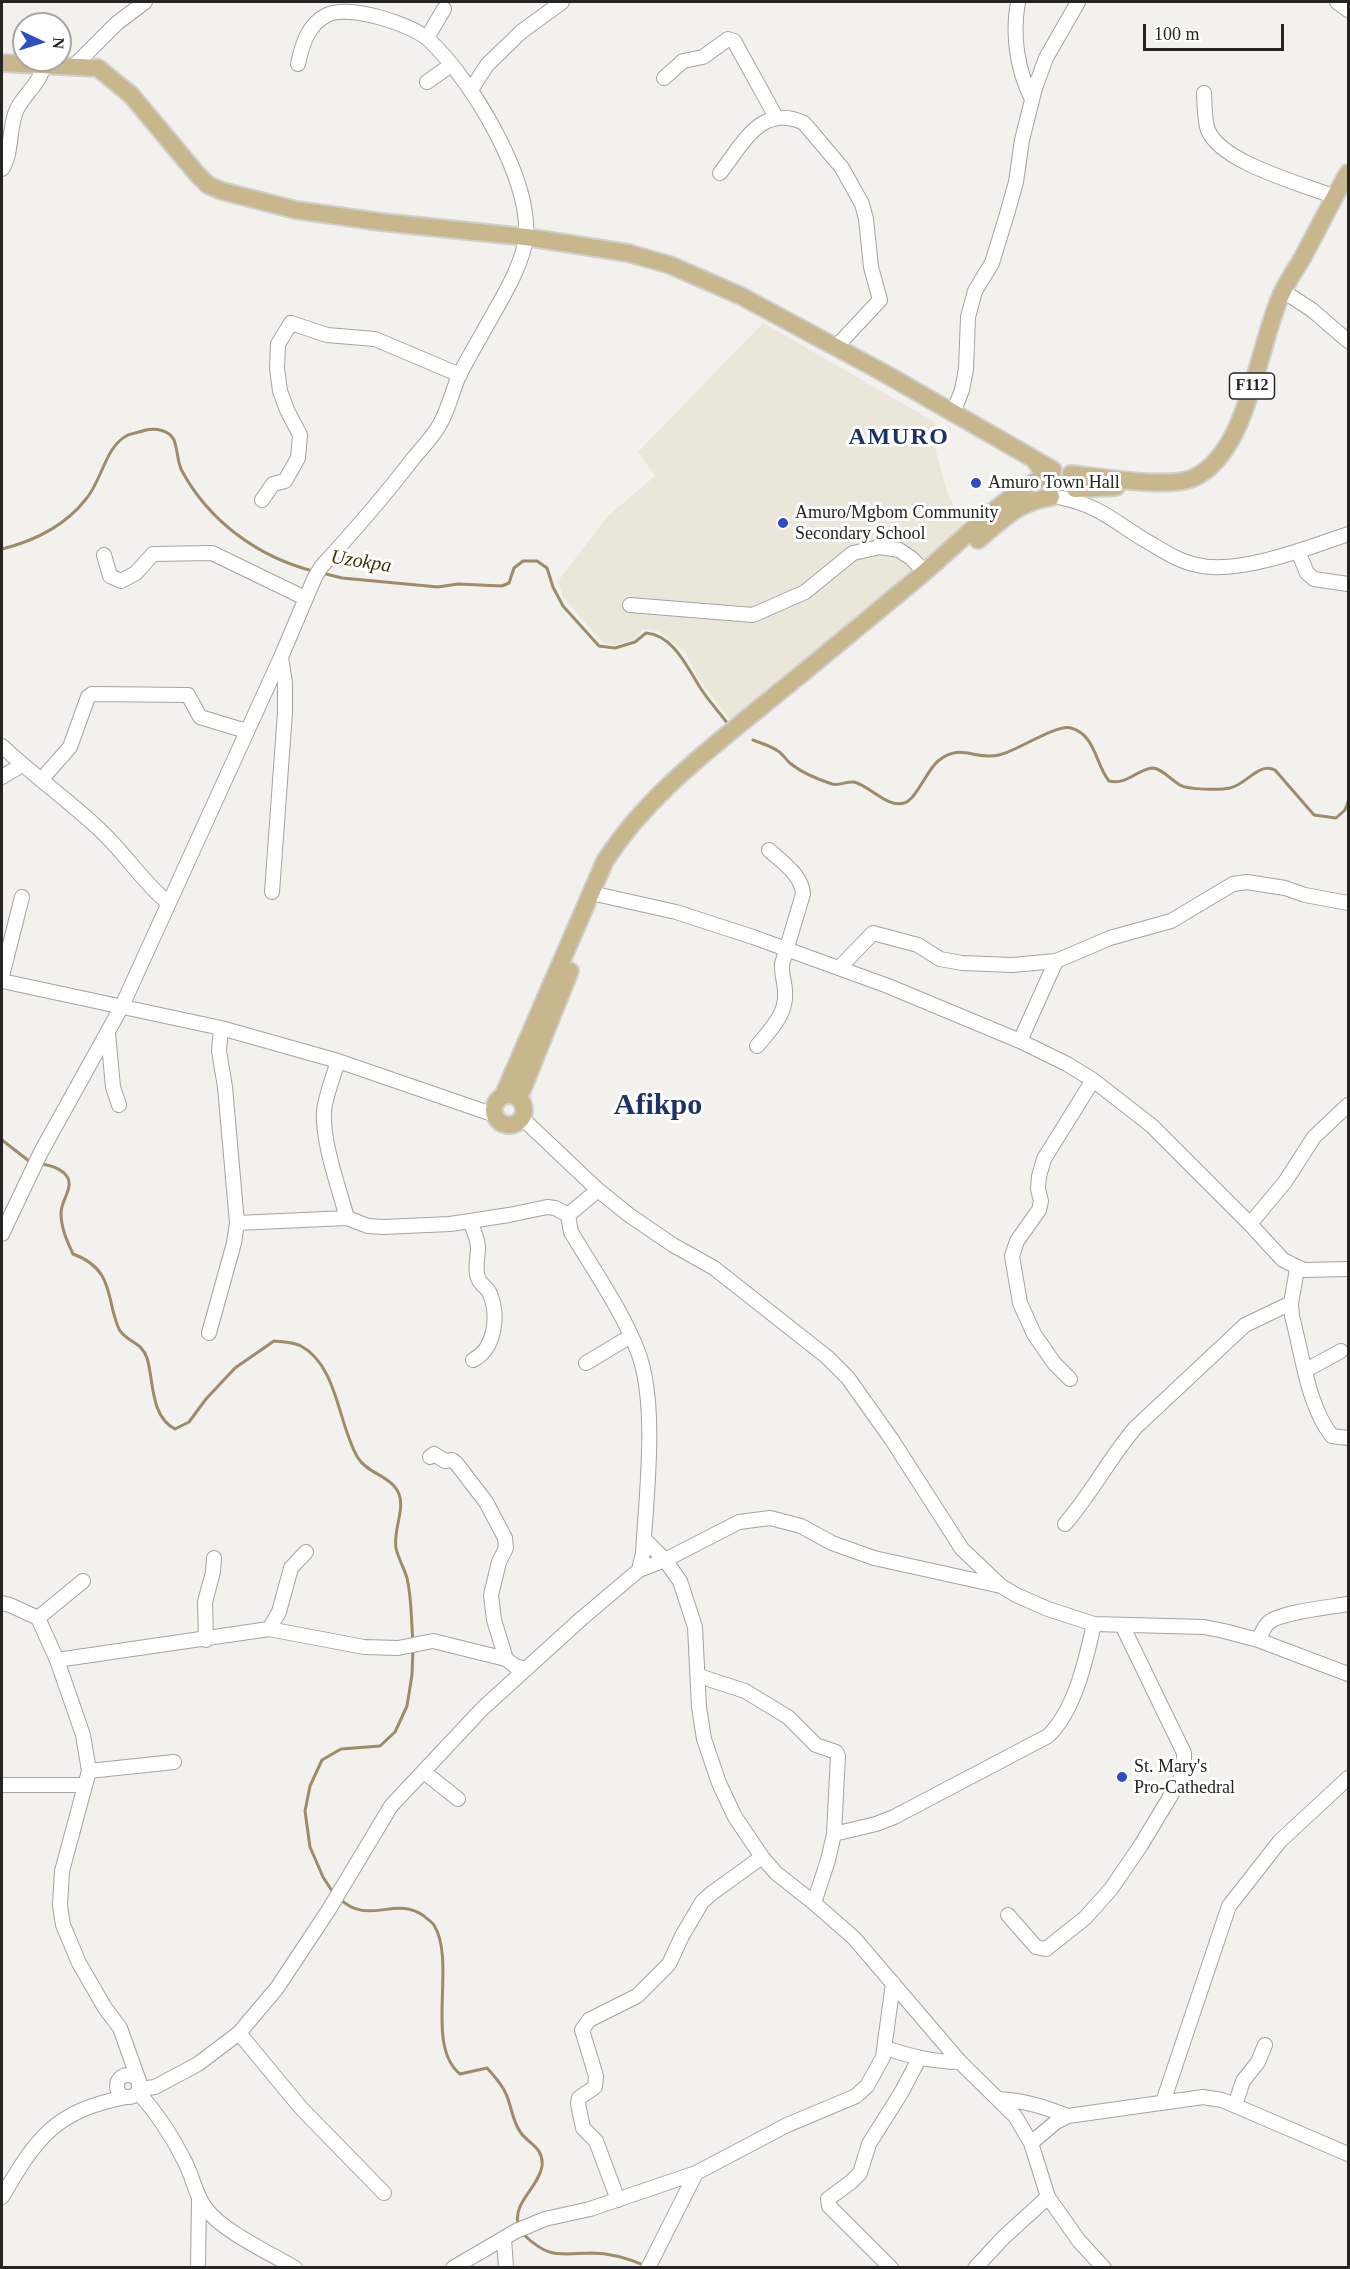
<!DOCTYPE html>
<style>
body{margin:0}
#map{position:relative;width:1350px;height:2269px;overflow:hidden;background:#f3f1ed;font-family:"Times New Roman",serif}
canvas{display:block}
.frame{position:absolute;inset:0;border:3px solid #252422;pointer-events:none}
.north{position:absolute;left:12px;top:12px;width:60px;height:60px;box-sizing:border-box;background:#fff;border:2px solid #a8a7a7;border-radius:50%;rotate:94deg;font-size:16px;font-weight:700;line-height:24px;text-align:center;color:#252422}
.north::after{content:'';display:block;margin:auto;width:21px;height:27px;background:#2d4ebe;clip-path:polygon(50% 0,100% 100%,50% 72%,0 100%)}
.scale{position:absolute;left:1143px;top:24px;width:141px;height:27px;box-sizing:border-box;border:3px solid #252422;border-top:0;padding-left:8px;font-size:18px;line-height:21px;white-space:nowrap;color:#252422;-webkit-text-stroke:4px #fff;paint-order:stroke}
</style>
<div id="map">
<canvas width="1350" height="2269"></canvas>
<div class="frame"></div>
<div class="north">N</div>
<div class="scale">100 m</div>
</div>
<script>
const ctx = document.querySelector('canvas').getContext('2d');
ctx.lineJoin = 'round';
function paint(path, color) { ctx.fillStyle = color; ctx.fill(path, 'evenodd'); }
function strokePath(path, color, width, dash) { ctx.strokeStyle = color; ctx.lineWidth = width; ctx.lineCap = dash ? 'butt' : 'round'; ctx.setLineDash(dash || []); ctx.stroke(path); }
function drawText(font, color, halo, rows, align = 'center') {
  ctx.font = font + ' "Times New Roman",serif'; ctx.lineWidth = 6; ctx.setLineDash([]); ctx.textBaseline = 'middle'; ctx.strokeStyle = halo; ctx.fillStyle = color; for (const [text, x, y, turn = 0] of rows) {
    ctx.save(); ctx.translate(x, y); ctx.rotate((+turn || 0) * Math.PI / 180); ctx.textAlign = isNaN(turn) ? turn : align; if (halo) ctx.strokeText(text, 0, 0); ctx.fillText(text, 0, 0); ctx.restore();
  }
}
paint(new Path2D(`
 M763,323L935,422V448L948,495L967,529L733,724L698,678L685,652L660,632L651,629L643,630L632,640L614,645L603,643L563,597L558,581L608,516L655,476L638,452Z`), '#ebe6da');
strokePath(new Path2D(`
 M2,549C34,541 65,526 86,499C102,481 105,446 128,435C134,433 140,432 146,430C156,428 169,430 174,440C178,450 177,462 182,471C209,521 258,557 313,571
 M322,573L342,578L438,587L458,584L502,586L509,583L514,568L523,561H537L547,568L553,587L563,606L599,646L615,648L635,642L646,633C674,635 688,669 701,689C709,701 719,712 728,724
 M753,740C761,743 771,746 778,751C783,754 786,760 791,764C801,772 820,780 832,784C839,786 847,781 854,782C870,786 887,808 904,803C916,800 927,770 938,761C961,742 975,761 999,755C1017,751 1056,724 1071,728C1096,735 1095,764 1109,781C1128,785 1136,770 1152,768C1162,768 1172,781 1180,785C1188,790 1221,790 1230,788C1246,785 1258,762 1275,770L1314,815L1336,818L1345,810L1348,802
 M2,1140L29,1161
 M42,1164C51,1166 57,1167 64,1173C77,1185 61,1199 61,1213C61,1228 67,1241 73,1254C103,1265 107,1282 113,1311C115,1317 117,1328 121,1332C130,1343 142,1343 147,1358C154,1381 150,1416 175,1429L189,1422L206,1399L235,1368L274,1341C282,1342 293,1342 301,1346C338,1366 338,1425 358,1458C368,1474 392,1476 399,1494C405,1510 393,1530 396,1548C398,1558 404,1568 407,1578C412,1599 411,1621 413,1642
 M334,1894L323,1877L310,1847L305,1811L310,1786L322,1760L341,1749L380,1746L395,1732L407,1706L412,1675L413,1649
 M339,1898C368,1927 395,1895 424,1916C427,1919 432,1922 434,1925C457,1963 424,2045 460,2074L487,2068C494,2076 502,2084 506,2094C512,2107 512,2121 521,2133C529,2144 544,2148 542,2166C539,2187 513,2202 518,2224
 M523,2234C549,2259 558,2254 591,2253C609,2253 630,2259 646,2266`), '#9d8c69', 3);
const minor = new Path2D(`
 M1018,2C1012,34 1017,70 1032,99
 M1337,2L1348,10
 M427,38L444,9
 M74,66L117,23L145,2
 M664,78L683,61L703,57L728,39L734,41L739,50L776,117
 M427,82L451,65
 M471,90L487,65L521,32L562,2
 M1204,93C1205,104 1204,120 1208,130C1221,163 1303,184 1335,197
 M2,169C13,152 8,127 17,109C25,93 41,83 44,64
 M720,173C743,144 761,103 804,123L842,168L862,204L866,219L871,267L880,300L836,347
 M1283,291L1312,310L1348,341
 M953,413L962,390L966,369L968,317L975,291L992,263L1007,214L1016,182L1022,140L1035,88L1046,58L1078,2
 M1062,498C1097,505 1114,521 1143,539C1161,549 1177,561 1197,565C1238,575 1308,548 1348,534
 M262,500L273,484L285,481L298,458L300,435L287,410L280,391L277,368L278,344L291,323L327,335L375,339L460,375
 M1298,551L1307,573L1314,579L1348,584
 M104,555L110,576L121,581L136,573L153,554L212,553L305,598
 M630,605L753,615L805,592L853,553L880,547L899,550L911,558L925,572
 M2,746C33,775 68,800 99,829C124,852 142,881 168,903
 M2,777L22,765
 M41,780L70,747L88,697L92,694L188,695L200,717L246,731
 M272,892L285,712V683L281,657
 M591,893L676,912L753,937L888,986L1020,1041L1067,1064L1093,1080L1152,1126L1250,1224L1283,1260L1304,1270L1348,1269
 M839,968L873,933L918,945L940,959L962,963L1012,965L1056,961L1110,938L1171,921L1233,884L1247,882L1285,888L1305,895L1348,903
 M2,976L22,897
 M2,981L221,1028L338,1061L495,1115
 M108,1033L113,1087L119,1105
 M1020,1041L1056,961
 M757,1046C770,1030 787,1014 785,992C785,982 781,974 782,964L803,894C802,875 782,862 769,850
 M338,1061C333,1078 326,1094 324,1111C322,1142 339,1188 347,1218
 M522,1118L598,1190L629,1215L673,1245L714,1268L827,1357L848,1378L892,1440L962,1549L1001,1586L1016,1595L1048,1609L1094,1624L1204,1627L1224,1631L1258,1640L1348,1674
 M598,1190L568,1215L571,1232C594,1271 622,1310 638,1352C658,1404 646,1498 643,1553L639,1570
 M470,1221C473,1229 478,1239 478,1248C478,1258 474,1270 479,1280C481,1285 488,1288 490,1294C499,1316 495,1349 473,1360
 M237,1223L347,1218L368,1226L384,1227L450,1224L509,1215L547,1207L555,1208L568,1215
 M1250,1224L1285,1182L1314,1137L1348,1105
 M2,1234L41,1152L122,1006L281,657L315,577L321,567C353,532 383,498 412,460C421,449 433,437 440,424C448,410 452,393 458,378C465,363 474,348 482,334C497,306 524,266 526,235C530,177 471,79 429,40C412,24 349,4 327,15C308,24 302,45 298,64
 M1297,1269L1291,1303L1292,1316C1302,1353 1308,1407 1332,1436L1348,1438
 M209,1333L234,1243L237,1223L225,1087L219,1051L221,1028
 M586,1363L631,1336
 M1306,1370L1341,1351
 M1070,1379L1054,1363L1034,1334L1020,1303L1012,1256L1017,1241L1039,1210L1041,1201L1038,1189L1039,1176L1044,1159L1093,1080
 M430,1457L434,1454L445,1461L452,1460L456,1463L486,1502L505,1538L506,1548L499,1562L491,1595L494,1620L506,1659L515,1666L526,1669
 M1065,1524C1091,1494 1109,1459 1135,1428L1245,1325L1291,1303
 M644,1539L665,1560L680,1581L695,1627L699,1707L704,1739L719,1783L735,1817L762,1857L776,1873L814,1903L854,1938L960,2062L1015,2116L1031,2143L1048,2197L1079,2241L1104,2268
 M2,1603L10,1605L38,1618L57,1660L83,1735L89,1771L62,1871L60,1906L63,1925L79,1963L105,2008L120,2028L139,2081
 M38,1618L83,1581
 M269,1629L279,1612L291,1568L306,1552
 M206,1640L205,1602L213,1572L214,1558
 M1258,1640C1261,1635 1264,1627 1268,1623C1280,1612 1331,1607 1348,1604
 M57,1660L269,1629L364,1647L398,1648L433,1641L506,1659
 M699,1676L745,1691L788,1717L816,1745L836,1752L838,1756L834,1834L828,1860L814,1903
 M89,1771L174,1762
 M424,1772L458,1799
 M2,1785H84
 M834,1834L876,1824L894,1817L1048,1736C1075,1710 1086,1660 1094,1624
 M1008,1915L1036,1947L1046,1949L1085,1918L1111,1889L1141,1845L1179,1782L1184,1769V1753L1122,1625
 M239,2033L301,2108L384,2193
 M885,2048C910,2056 933,2062 960,2062
 M117 2086a11 11 0 1 1 22 0a11 11 0 1 1-22 0Z
 M139,2089L155,2087L198,2064L239,2033L277,1988L328,1911L391,1806L483,1708L581,1619L639,1570L665,1560L739,1522L770,1518L801,1526L832,1543L874,1558L1001,1586
 M138,2092C156,2112 172,2136 184,2160C193,2176 195,2196 207,2210C224,2232 270,2253 295,2268
 M998,2099C1023,2100 1044,2107 1068,2116
 M1163,2102L1229,1906L1280,1841L1348,1778
 M1235,2105L1243,2081L1258,2062L1265,2045
 M1031,2143L1056,2122L1068,2116L1203,2097L1222,2100L1348,2154
 M2,2197C37,2137 55,2111 126,2097
 M618,2200L596,2141L583,2128L578,2104L579,2098L595,2087L596,2076L582,2030L589,2020L637,1996L669,1964L682,1936L702,1902L712,1893L762,1857
 M504,2238L506,2268
 M198,2268L199,2199
 M453,2268L516,2231L545,2219L590,2209L696,2173L787,2125L856,2096L867,2086L883,2057L893,1983
 M648,2268L696,2173
 M891,2268L829,2206L828,2199L851,2182L860,2173L869,2144L901,2093L919,2059
 M975,2268L1004,2237L1048,2197`);
const major = new Path2D(`
 M2,63L98,68L131,95L197,174L208,185L222,191L296,210L381,222L526,237L628,253L670,265L741,296L884,373L1053,470
 M1071,474C1101,477 1168,489 1193,478C1249,454 1258,343 1282,293C1288,280 1296,269 1303,257C1318,229 1332,200 1348,173
 M1075,489L1116,487
 M978,540C1003,519 1018,502 1051,497
 M494 1110a15 15 0 1 1 30 0a15 15 0 1 1-30 0Z
 M503,1096L605,861C644,800 701,756 756,711C809,668 862,624 914,581C957,546 995,502 1045,476L1036,462
 M519,1098L570,971`);
strokePath(minor, '#a5a39f', 16);
strokePath(major, '#cfcfce', 20);
strokePath(minor, '#fff', 14);
strokePath(major, '#c8b68c', 16);
for (const [x, y, r, color] of [
 [976,483,6,"#2d4ebe"],
 [783,523,6,"#2d4ebe"],
 [1122,1777,6,"#2d4ebe"]
]) { const dot = new Path2D(); dot.arc(x, y, r, 0, 2 * Math.PI); ctx.fillStyle = color; ctx.fill(dot); strokePath(dot, '#fff', 2); }
for (const [x, y, w] of [
 [1252,386,45]
]) { const box = new Path2D(); box.roundRect(x - w / 2, y - 13, w, 26, 4.5); ctx.fillStyle = '#fff'; ctx.fill(box); strokePath(box, '#252422', 1.5); }
drawText('bold 16px', '#252422', null, [
 ["F112",1252,386]
]);
drawText('18px', '#252422', '#fff', [
 ["Amuro Town Hall",988,483],
 ["Amuro/Mgbom Community",795,513],
 ["Secondary School",795,534],
 ["St. Mary's",1134,1767],
 ["Pro-Cathedral",1134,1788]
], 'left');
drawText('italic 20px', '#413006', '#fff', [
 ["Uzokpa",361,562,9]
]);
ctx.letterSpacing = '1.5px';
drawText('bold 24px', '#1e3168', '#fff', [
 ["AMURO",899,438]
]);
ctx.letterSpacing = '0px';
drawText('bold 30px', '#1e3168', '#fff', [
 ["Afikpo",658,1106]
]);
</script>
